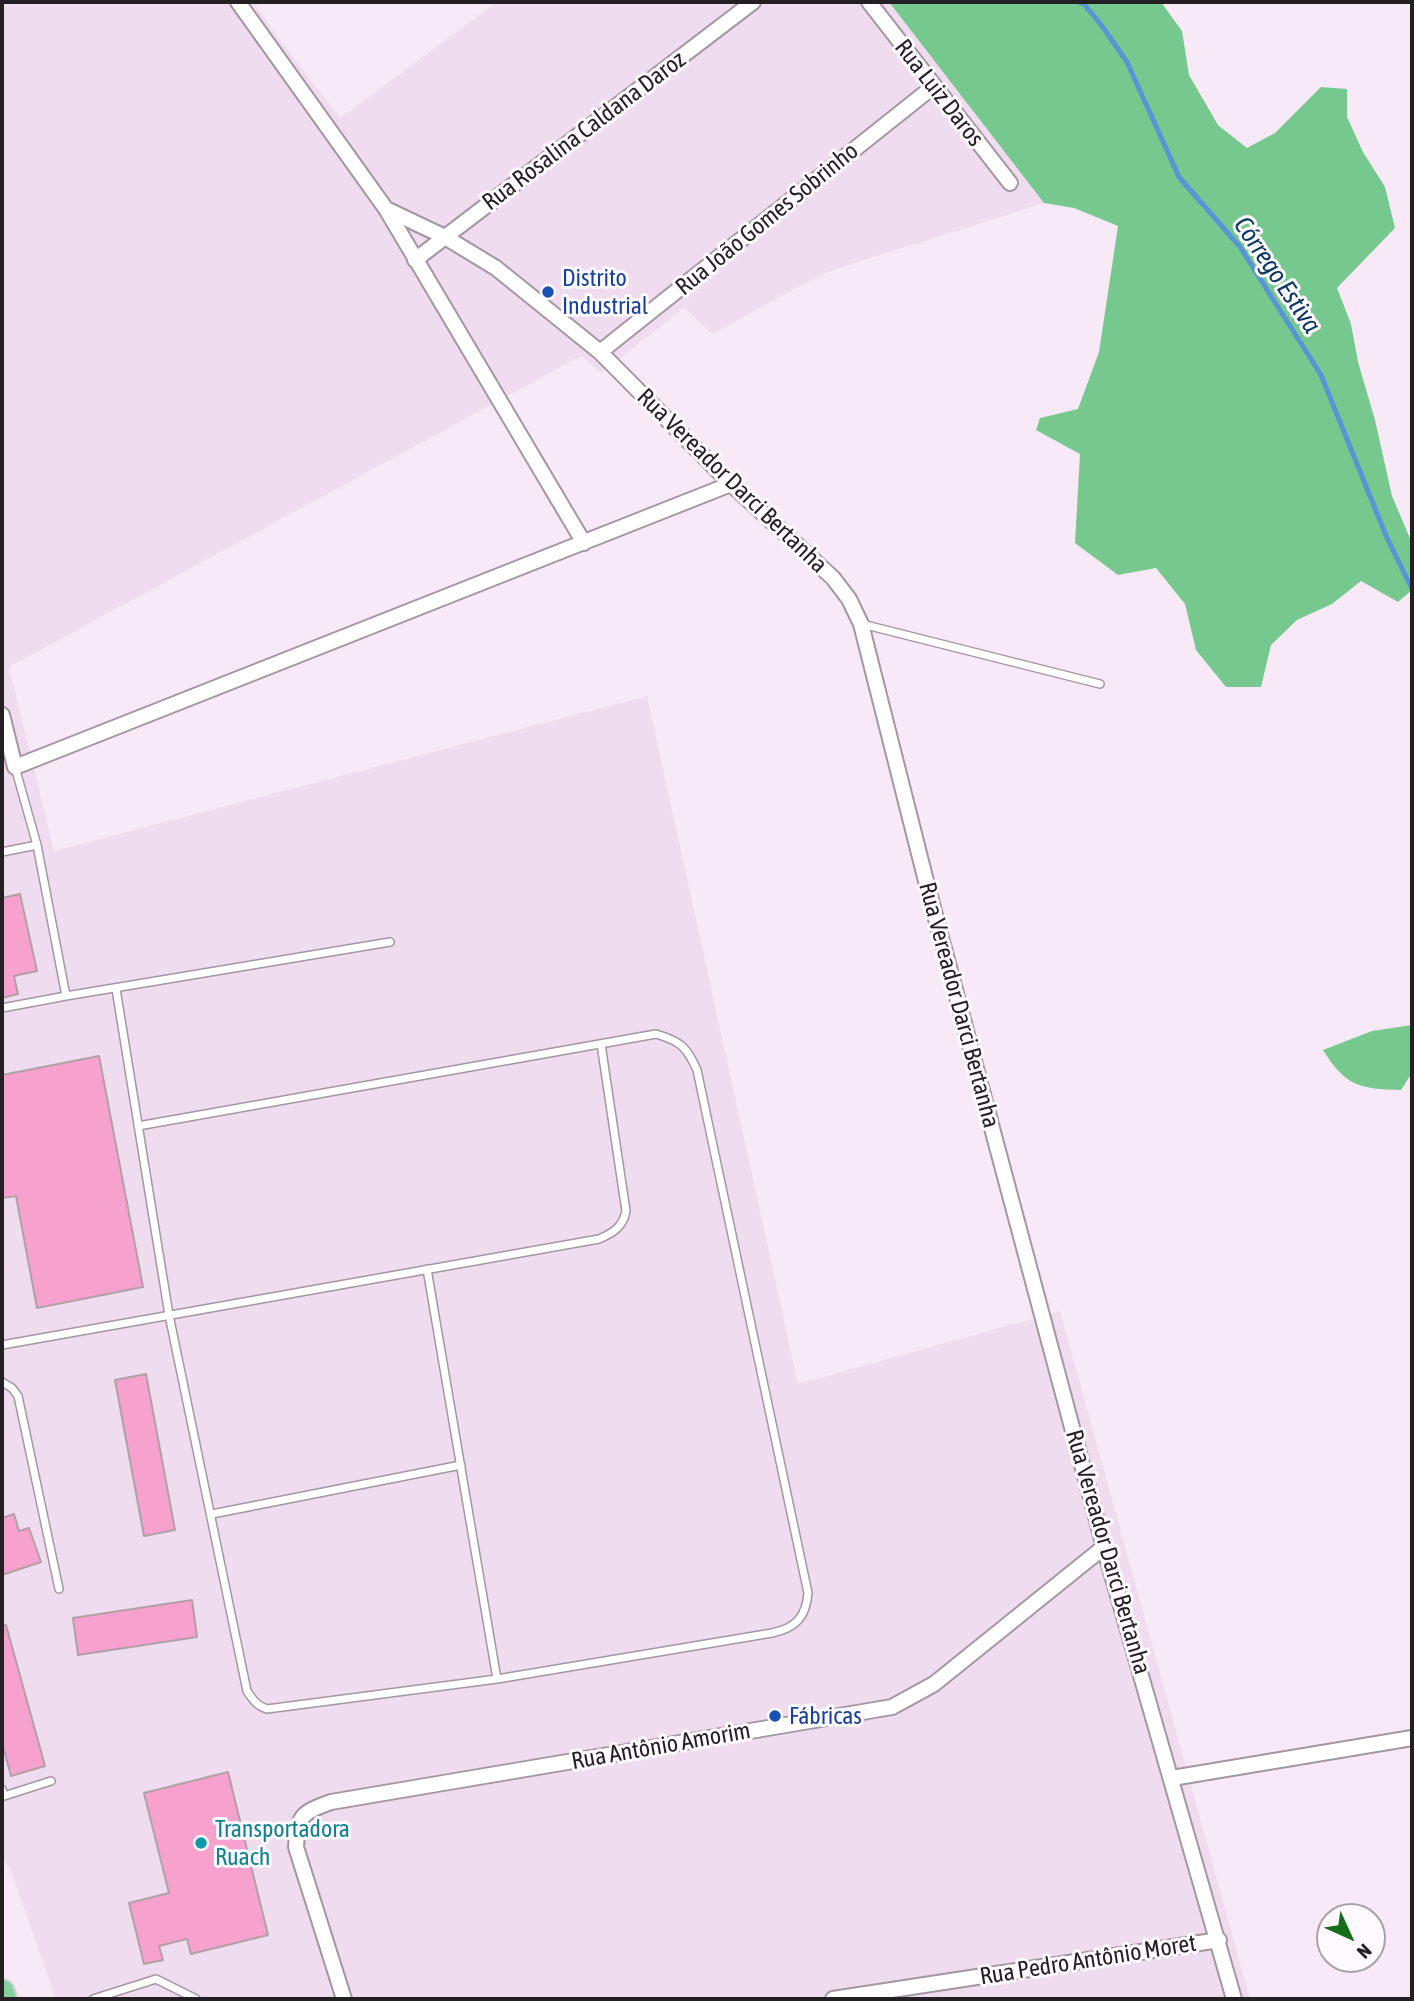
<!DOCTYPE html>
<meta charset="utf-8">
<style>
body{margin:0}
#map{position:relative;width:1414px;height:2001px;overflow:hidden;background:#f7eaf6;font-family:"Asap Condensed",sans-serif}
canvas{display:block}
.frame{position:absolute;inset:0;border:4px solid #231f23;pointer-events:none}
.north{position:absolute;left:1316px;top:1903px;width:70px;height:70px;box-sizing:border-box;background:#fffaff;border:2px solid #a7a2a7;border-radius:50%;rotate:135deg;font-size:19px;font-weight:700;line-height:28px;text-align:center;color:#231f23}
.north::after{content:'';display:block;margin:auto;width:24px;height:32px;background:#156f1a;clip-path:polygon(50% 0,100% 100%,50% 72%,0 100%)}
</style>
<div id="map">
<canvas width="1414" height="2001"></canvas>
<div class="frame"></div>
<div class="north">N</div>
</div>
<script>
const ctx = document.querySelector('canvas').getContext('2d');
ctx.lineJoin = 'round';
function paint(path, color) { ctx.fillStyle = color; ctx.fill(path, 'evenodd'); }
function strokePath(path, color, width, dash) { ctx.strokeStyle = color; ctx.lineWidth = width; ctx.lineCap = dash ? 'butt' : 'round'; ctx.setLineDash(dash || []); ctx.stroke(path); }
function drawText(font, color, halo, rows, align = 'center') {
  ctx.font = font + ' "Asap Condensed",sans-serif'; ctx.lineWidth = 6; ctx.setLineDash([]); ctx.textBaseline = 'middle'; ctx.strokeStyle = halo; ctx.fillStyle = color; for (const [text, x, y, turn = 0] of rows) {
    ctx.save(); ctx.translate(x, y); ctx.rotate((+turn || 0) * Math.PI / 180); ctx.textAlign = isNaN(turn) ? turn : align; if (halo) ctx.strokeText(text, 0, 0); ctx.fillText(text, 0, 0); ctx.restore();
  }
}
paint(new Path2D(`
 M2,2H254L271,28L340,118L497,2H889L1044,203L824,273L712,334L684,308L601,373L581,356L9,667L54,851L647,696L798,1384L1060,1311L1250,1999H56L9,1866L2,1861Z`), '#efdcee');
paint(new Path2D(`
 M889,2H1161L1182,31L1189,75L1218,125L1247,148L1275,133L1321,87L1347,89V117L1363,152L1385,187L1395,228L1337,288L1351,324L1358,362L1375,420L1392,496L1412,543V590L1398,602L1361,581L1332,604L1297,620L1271,645L1261,687H1226L1196,650L1185,604L1156,568L1118,575L1075,543L1080,454L1036,430L1040,418L1078,409L1099,352L1118,226L1074,208L1044,203Z
 M1412,1025V1073L1401,1090C1360,1089 1345,1086 1323,1050L1372,1031Z`), '#77c88e');
strokePath(new Path2D(`
 M1078,2L1084,4L1102,26L1127,62L1179,177L1240,247L1321,375L1387,538L1412,589`), '#5795d4', 5);
const building = new Path2D(`
 M20,894L37,971L14,976L18,994L2,998V898Z
 M99,1056L143,1287L37,1308L16,1196L2,1198V1075Z
 M146,1374L175,1530L144,1536L115,1380Z
 M14,1514L19,1531L29,1528L41,1562L2,1575V1518Z
 M192,1600L197,1637L78,1655L73,1618Z
 M6,1625L45,1766L11,1776L2,1743V1626Z
 M228,1772L268,1935L191,1954L187,1939L159,1946L163,1960L144,1964L129,1903L169,1893L144,1793Z`);
paint(building, '#f6a1ce');
strokePath(building, '#b0a0a7', 2);
const lane = new Path2D(`
 M862,624L1100,684
 M15,767L37,845L66,996L390,942
 M2,852L37,845
 M116,989L169,1315L247,1691C253,1700 257,1706 267,1709L497,1679L772,1633C796,1628 806,1617 808,1593L697,1070C687,1047 680,1041 656,1034L138,1126
 M2,1008L66,996
 M427,1269L497,1679
 M2,1345L599,1239C613,1233 623,1227 626,1211L601,1044
 M2,1382L12,1388L18,1396L59,1589
 M212,1514L461,1465
 M2,1789L4,1796L51,1781
 M93,1999L156,1979L196,1999`);
const street = new Path2D(`
 M238,2L386,209L584,543
 M869,2L1010,183
 M386,209L445,237L496,268L600,352L731,484L833,578L849,599L861,624L927,885L1104,1547L1234,1999
 M415,260L753,2
 M600,352L934,86
 M2,715L15,767L731,484
 M1172,1778L1412,1738
 M344,1999L296,1847C298,1815 301,1813 331,1802L892,1707L934,1684L1104,1547
 M833,1999L1219,1940`);
const highway = new Path2D(`
 M2,1992L4,1999`);
strokePath(lane, '#a397a2', 10);
strokePath(street, '#a397a2', 18);
strokePath(highway, '#d3d2d3', 28);
strokePath(lane, '#fff', 7);
strokePath(street, '#fff', 14);
strokePath(highway, '#87d0a3', 24);
for (const [x, y, r, color] of [
 [548,292,7,"#1a4fb4"],
 [775,1716,7,"#1a4fb4"],
 [201,1843,7,"#0f9aa8"]
]) { const dot = new Path2D(); dot.arc(x, y, r, 0, 2 * Math.PI); ctx.fillStyle = color; ctx.fill(dot); strokePath(dot, '#fffaff', 2.5); }
drawText('24px', '#231f23', '#fffaff', [
 ["Rua Luiz Daros",939,93,52],
 ["Rua Rosalina Caldana Daroz",584,131,-37],
 ["Rua João Gomes Sobrinho",767,219,-39],
 ["Rua Vereador Darci Bertanha",732,481,44],
 ["Rua Vereador Darci Bertanha",959,1005,75],
 ["Rua Vereador Darci Bertanha",1108,1552,74],
 ["Rua Antônio Amorim",661,1746,-10],
 ["Rua Pedro Antônio Moret",1088,1960,-9]
]);
drawText('24px', '#164399', '#fffaff', [
 ["Distrito",562,278],
 ["Industrial",562,306],
 ["Fábricas",789,1716]
], 'left');
drawText('24px', '#0d838f', '#fffaff', [
 ["Transportadora",215,1829],
 ["Ruach",215,1857]
], 'left');
drawText('italic 26px', '#07365f', '#fffaff', [
 ["Córrego Estiva",1277,275,56]
]);
</script>
